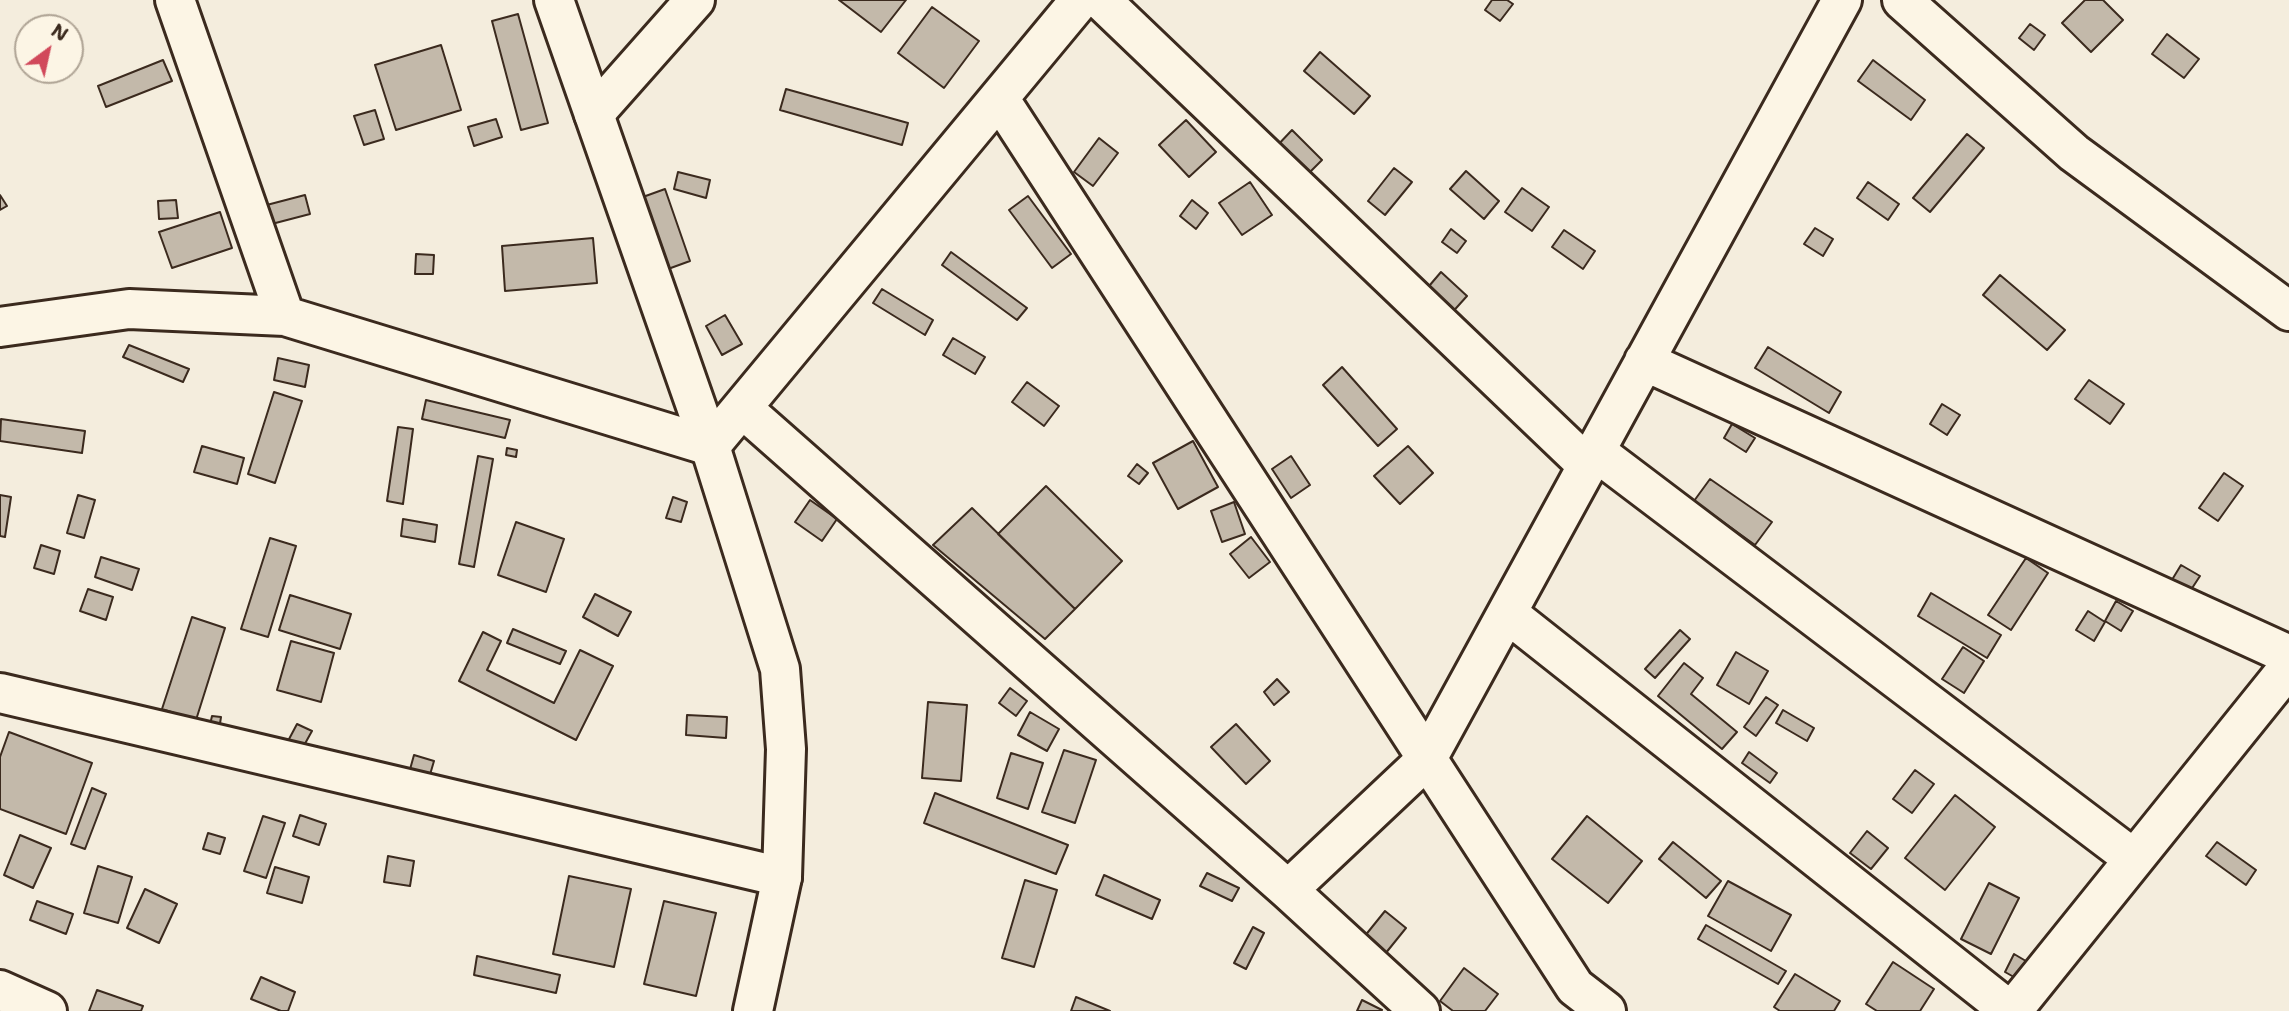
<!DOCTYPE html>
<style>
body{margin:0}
#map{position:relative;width:2289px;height:1011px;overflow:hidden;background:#f4eddd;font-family:"Shantell Sans",sans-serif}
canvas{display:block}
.north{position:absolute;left:14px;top:14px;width:70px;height:70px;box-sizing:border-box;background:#fcf5e5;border:2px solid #afa495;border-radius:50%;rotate:33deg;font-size:19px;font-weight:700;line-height:28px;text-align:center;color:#3b2a1e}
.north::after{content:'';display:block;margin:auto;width:24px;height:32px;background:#d1495b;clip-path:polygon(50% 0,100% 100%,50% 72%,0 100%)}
</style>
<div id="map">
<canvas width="2289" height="1011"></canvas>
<div class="north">N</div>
</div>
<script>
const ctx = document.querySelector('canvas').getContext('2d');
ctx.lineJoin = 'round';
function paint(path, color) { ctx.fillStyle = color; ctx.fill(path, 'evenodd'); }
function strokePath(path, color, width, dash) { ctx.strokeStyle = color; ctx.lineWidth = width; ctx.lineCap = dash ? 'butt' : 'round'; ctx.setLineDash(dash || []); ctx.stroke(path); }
const building = new Path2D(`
 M839,0H906L881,32Z
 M1492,0H1507L1513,4L1500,21L1485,10Z
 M2085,0H2103L2123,20L2091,52L2062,23Z
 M932,7L979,41L944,88L898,53Z
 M518,14L548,123L521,130L492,21Z
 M2030,24L2045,35L2034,50L2019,38Z
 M2167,34L2199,59L2184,78L2152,54Z
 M441,45L461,110L396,130L375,65Z
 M1320,52L1370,96L1354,114L1304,71Z
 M163,60L172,81L106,107L98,86Z
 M1873,60L1925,100L1911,120L1858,81Z
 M786,89L908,123L902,145L780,110Z
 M375,110L384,139L364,145L354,116Z
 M496,119L502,137L474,146L468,127Z
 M1186,120L1216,152L1189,177L1159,145Z
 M1292,130L1322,160L1304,178L1275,148Z
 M1967,134L1984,148L1930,212L1913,198Z
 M1099,138L1118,153L1093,186L1074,172Z
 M1394,168L1412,182L1385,215L1368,201Z
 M1466,171L1499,201L1484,219L1450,189Z
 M678,172L710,180L706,198L674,189Z
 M1250,182L1272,215L1242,235L1219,203Z
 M1868,182L1899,204L1888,220L1857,198Z
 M1522,188L1549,207L1532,231L1505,212Z
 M665,189L690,261L657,273L629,202Z
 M0,195L7,206L0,210Z
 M305,195L310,214L264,226L259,207Z
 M1028,196L1071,254L1052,268L1009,210Z
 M176,200L178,218L159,219L158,201Z
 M1192,200L1208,213L1196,229L1180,216Z
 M220,212L232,248L172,268L159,232Z
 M1815,228L1833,239L1823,256L1804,244Z
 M1451,229L1466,241L1457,253L1442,242Z
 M1564,230L1595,251L1583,269L1552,247Z
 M593,238L597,283L505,291L502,246Z
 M951,252L1027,308L1017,320L942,265Z
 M416,254L434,255L433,274H415Z
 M1441,272L1467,296L1449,316L1424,292Z
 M2000,275L2065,330L2047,350L1983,295Z
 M882,289L933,320L925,335L873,303Z
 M725,315L742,344L722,355L706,326Z
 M953,338L985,357L975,374L943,355Z
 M129,345L189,369L183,382L123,357Z
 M1768,347L1841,392L1829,413L1755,368Z
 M278,358L309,365L305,387L274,380Z
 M1342,367L1397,429L1378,446L1323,385Z
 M2089,380L2124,404L2110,424L2075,399Z
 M1027,382L1059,406L1044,426L1012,402Z
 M274,392L302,401L275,483L248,474Z
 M426,400L510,420L505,438L422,419Z
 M1942,404L1960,415L1947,435L1930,424Z
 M1,419L85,431L82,453L0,441Z
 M1732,424L1755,438L1746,452L1724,438Z
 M398,427L413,429L403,504L387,501Z
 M1193,441L1218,487L1178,509L1153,463Z
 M202,446L244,458L237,484L194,472Z
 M1408,446L1433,473L1400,504L1374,476Z
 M507,448L517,450L516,457L506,455Z
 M478,456L493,459L474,567L459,564Z
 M1291,456L1310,485L1291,498L1272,469Z
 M1137,464L1148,473L1139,484L1128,476Z
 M2224,473L2243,486L2218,521L2199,508Z
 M1710,479L1772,522L1755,545L1694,501Z
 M1046,486L1122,561L1075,609L998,534Z
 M0,495L11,497L5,537L0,536Z
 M78,495L95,500L84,538L67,533Z
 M673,497L687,502L681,522L666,518Z
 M810,500L837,519L822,541L795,522Z
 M1234,502L1245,534L1222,542L1211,511Z
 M972,508L1075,609L1045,639L933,545Z
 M403,519L437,525L435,542L401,536Z
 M516,522L564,539L546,592L498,575Z
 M1251,537L1270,562L1249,578L1230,554Z
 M270,538L296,546L268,637L241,629Z
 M41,545L60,551L54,574L34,568Z
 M101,557L139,569L132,590L95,577Z
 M2026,558L2048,573L2011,630L1988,615Z
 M2181,565L2200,576L2185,599L2167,588Z
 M88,589L113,597L106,620L80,611Z
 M1931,593L2001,635L1987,658L1918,616Z
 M595,594L631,612L618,636L583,617Z
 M290,595L351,614L340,649L279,630Z
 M2116,601L2133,611L2121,631L2105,621Z
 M2088,611L2105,622L2094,641L2076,630Z
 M192,617L225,628L196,720L162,709Z
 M513,629L566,651L560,664L507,643Z
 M1680,630L1690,639L1655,678L1645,669Z
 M483,632L501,641L487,670L554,703L580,650L613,666L576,740L459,681Z
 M291,641L334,653L321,702L277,690Z
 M1963,647L1984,661L1964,693L1942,679Z
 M1736,652L1768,671L1749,704L1717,685Z
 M1684,663L1703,678L1691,694L1737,732L1722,749L1658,696Z
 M1277,679L1289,692L1274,705L1264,692Z
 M1010,688L1027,701L1016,716L999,703Z
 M1766,697L1778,705L1756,736L1744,727Z
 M928,702L967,705L961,781L922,778Z
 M1783,710L1814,728L1807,741L1776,723Z
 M1030,712L1059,729L1047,751L1018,735Z
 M687,715L727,717L726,738L686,735Z
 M212,716L221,717L219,730L209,729Z
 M297,724L312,731L302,749L288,741Z
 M1236,724L1270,761L1246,784L1211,747Z
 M9,732L92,763L66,834L0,809V757Z
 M1064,750L1096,760L1075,823L1042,812Z
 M1749,752L1777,773L1770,783L1742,763Z
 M1011,753L1043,763L1028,809L997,798Z
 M414,755L434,761L429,778L409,773Z
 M1915,770L1934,784L1912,813L1893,799Z
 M92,788L106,794L85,849L71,844Z
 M935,793L1068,845L1056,874L924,823Z
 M1955,795L1995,827L1945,890L1905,858Z
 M300,815L326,824L319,845L293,836Z
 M263,816L285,823L266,878L244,871Z
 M1587,816L1642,861L1608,903L1552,859Z
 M1867,831L1888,848L1871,869L1850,853Z
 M208,833L225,838L220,854L203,849Z
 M20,835L51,848L33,888L4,875Z
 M1673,842L1721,881L1706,898L1659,859Z
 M2217,842L2256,870L2246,885L2206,856Z
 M388,856L414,861L410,886L384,882Z
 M98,866L132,877L118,923L84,913Z
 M275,867L309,877L302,903L267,893Z
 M1207,873L1239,888L1232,901L1200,886Z
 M1104,875L1160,900L1152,919L1096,895Z
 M569,876L631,889L614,967L553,954Z
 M1025,880L1057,890L1034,967L1002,958Z
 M1728,881L1791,915L1771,951L1708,916Z
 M1989,883L2019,898L1991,954L1961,939Z
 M145,889L177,904L159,943L127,928Z
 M37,901L73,914L66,934L30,920Z
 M664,901L716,913L696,996L644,984Z
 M1385,911L1406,928L1385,954L1364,937Z
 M1706,925L1786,971L1778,984L1698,939Z
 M1253,927L1264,933L1246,969L1234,963Z
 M2014,954L2031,964L2021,981L2005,972Z
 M477,956L560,975L556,993L474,975Z
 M1893,962L1934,989L1920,1011H1877L1866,1004Z
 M1464,968L1498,994L1485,1011H1453L1440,1001Z
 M1795,974L1840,1001L1834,1011H1780L1774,1007Z
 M261,977L295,992L288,1011H281L251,999Z
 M97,990L143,1006L141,1011H89Z
 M1076,997L1110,1011H1071Z
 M1362,1000L1382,1010L1381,1011H1357Z`);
paint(building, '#c3b9aa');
strokePath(building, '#3b2a1e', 2);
const minor = new Path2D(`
 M175,0L285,316
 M1101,0L1587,465
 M999,98L1575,987L1606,1011
 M594,114L695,0
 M0,327L129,309L285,316L710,446L1080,0
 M1644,361L2289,655
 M742,408L1288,890L1420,1011
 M1595,451L2134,859
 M1507,613L2010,1011
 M0,693L782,877
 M1288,890L1427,759L1842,0
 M0,990L47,1011
 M2012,1011L2289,667`);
const tertiary = new Path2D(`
 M554,0L710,446L780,669L786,749L782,877L753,1011
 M1902,0L2074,153L2289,311`);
strokePath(minor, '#3b2a1e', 44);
strokePath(tertiary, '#3b2a1e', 44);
strokePath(minor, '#fcf5e5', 38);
strokePath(tertiary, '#fcf5e5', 38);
</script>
